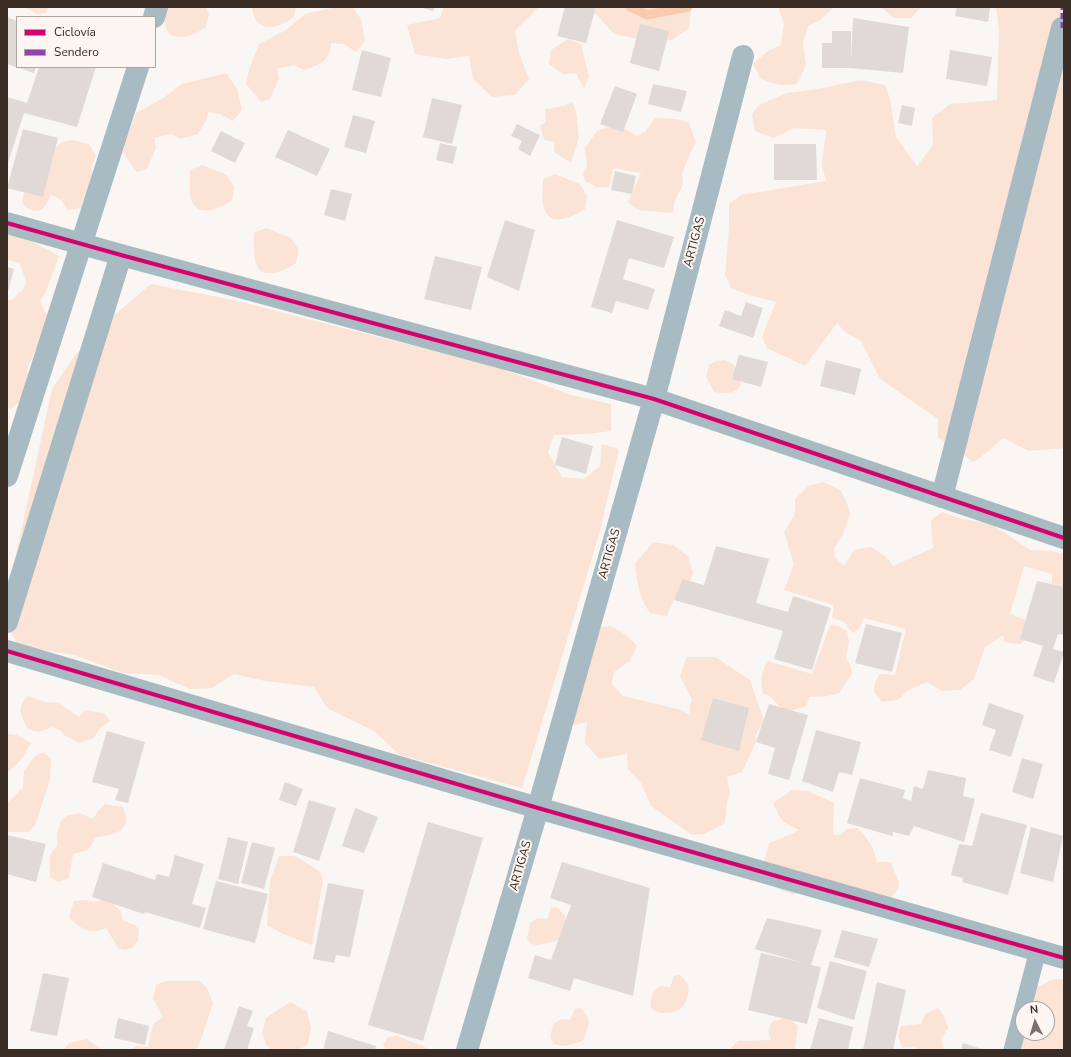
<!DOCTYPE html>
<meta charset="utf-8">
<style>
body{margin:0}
#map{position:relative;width:1071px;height:1057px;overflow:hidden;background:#f9f6f4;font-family:"Nunito Sans",sans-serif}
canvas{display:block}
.frame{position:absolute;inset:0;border:8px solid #3a2d25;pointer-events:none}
.legend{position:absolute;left:16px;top:16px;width:140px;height:52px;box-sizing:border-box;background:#fcf5f1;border:1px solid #aea59f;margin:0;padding:5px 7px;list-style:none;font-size:12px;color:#3a2d25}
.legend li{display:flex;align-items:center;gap:8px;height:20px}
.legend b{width:20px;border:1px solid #aea59f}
.north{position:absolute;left:1015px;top:1001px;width:40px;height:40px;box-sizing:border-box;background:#fcf5f1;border:1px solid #aea59f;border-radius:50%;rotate:355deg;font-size:11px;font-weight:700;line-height:16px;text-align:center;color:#3a2d25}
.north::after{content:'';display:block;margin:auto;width:14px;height:18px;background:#7d736d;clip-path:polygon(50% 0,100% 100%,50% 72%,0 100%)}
</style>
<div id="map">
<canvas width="1071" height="1057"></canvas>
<div class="frame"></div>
<ul class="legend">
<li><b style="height:5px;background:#d6006c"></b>Ciclovía</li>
<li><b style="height:5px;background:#8e44ad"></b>Sendero</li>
</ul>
<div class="north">N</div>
</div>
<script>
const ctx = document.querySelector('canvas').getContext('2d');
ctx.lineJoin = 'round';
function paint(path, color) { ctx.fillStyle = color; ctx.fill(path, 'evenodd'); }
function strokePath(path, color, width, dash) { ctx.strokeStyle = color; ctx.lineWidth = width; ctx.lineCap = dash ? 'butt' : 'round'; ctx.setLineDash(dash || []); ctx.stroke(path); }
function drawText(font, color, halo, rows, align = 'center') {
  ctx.font = font + ' "Nunito Sans",sans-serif'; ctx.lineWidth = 4; ctx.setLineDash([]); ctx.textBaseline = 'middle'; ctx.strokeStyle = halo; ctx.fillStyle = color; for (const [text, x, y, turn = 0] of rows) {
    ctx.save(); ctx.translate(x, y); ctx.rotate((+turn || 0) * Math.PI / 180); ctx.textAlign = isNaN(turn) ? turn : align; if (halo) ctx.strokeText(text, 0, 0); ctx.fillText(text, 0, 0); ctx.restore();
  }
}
paint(new Path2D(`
 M24,7H49L45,13L37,14Z
 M164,7H206L209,14L206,27C198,33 177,44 168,32C164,25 164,15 164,7Z
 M252,7H296L294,17C277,29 255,35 252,7Z
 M336,7H352L361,19L365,41L356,52L344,44L331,43C330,62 319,65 304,70L294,65L277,69L279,78L270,99L261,102L246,84L249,70L259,44L286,30L305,14Z
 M444,7H539L515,31L519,53L529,79L515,95L492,97L473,79L469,56L446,59L415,54L407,25L440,18Z
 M588,7H691L689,28L672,40L647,41L614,34L600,18Z
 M778,7H834L819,21L808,26L803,43L806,65L797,84C783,87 774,84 761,79L753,64L768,51L781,45L784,24Z
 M881,7H921L911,18H894Z
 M996,7H1064V448L1029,451L1003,438L986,453L974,462L938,438V419L880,379L861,341L845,332L837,323L805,366L767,348L762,337L776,302L746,294L731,288L725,275L729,228V204L741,195L826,181L822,165L826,130L794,128L774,138L755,131L752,114L759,105L787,93L818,89L861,80L885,85L890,99L896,137L917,166L933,145L932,118L950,104L997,100L999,30Z
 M568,39L581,44L589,77L584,88L576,73L563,74L549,64L551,50Z
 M226,73L237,89L242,110L233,121L220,114L208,112L207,119L198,134L180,139L171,134L154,138L156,148L147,169L137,172L123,153L126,140L136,113L162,99L182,84Z
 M572,102L576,111L579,138L571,163L554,152L555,142L544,140L540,126L546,122L545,109L564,106Z
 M655,118L677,119L689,123L696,142L690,154L682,173L683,185L675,200L673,213L638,210L628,202L641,173L613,168L609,187H597L585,181L583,173L587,165L585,148L597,131L618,124L637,136L646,131Z
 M74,140L89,144L96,156L91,168L97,188L94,199L80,208L68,210L61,200L51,194C49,198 47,203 45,206C38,215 27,210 22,203L24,193L46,157L62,142Z
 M202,165L227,175L234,187L232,201C223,206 202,217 194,205C188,198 190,179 190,170Z
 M555,174L580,184L587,196L585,209C576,215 555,226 547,214C540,205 543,189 543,179Z
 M266,228L291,238L299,250L296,263C288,269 266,280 258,268C253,260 254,242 254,233Z
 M7,234L25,238L59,256L45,294L40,301L49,320L27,370L30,385L24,398L12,408L7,409V301L14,299L18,293L23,290L26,282L20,263L7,260Z
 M151,284L233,300L497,367L571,395L611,404V431L588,434L554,435L548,452L562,477L584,479L600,466L602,444L619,449L599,535L522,788L400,755L374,731L327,708L314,687L265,681L234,674L212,688L190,689L159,675L123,673L74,655L19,646L7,626L14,583L17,550L52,389L76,354L106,322Z
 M725,360L733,364L742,375L740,387C733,394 724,394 714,392L706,377L709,365L716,361Z
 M823,482L840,490L846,500L850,514L843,534L834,548L835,557L844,566L854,550L871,547L885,556L893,566L933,548L931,520L942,512L962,519L990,523L1030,550L1051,551L1064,554V611L1052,594V574L1024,566L1010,614L1031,622L1030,635L1021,644L1004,642L1003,635L985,647L974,679L960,690L942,691L927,682L907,691L898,700L882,702L874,692L875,682L880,674L895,675L906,629L864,618L860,628L854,633L850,630L844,622L832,618L834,605L784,590L794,565L784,532L795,514V499L808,486Z
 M653,542L673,545L688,556L693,573L687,591L674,600L667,616L650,613C639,598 637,582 635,564Z
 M830,625L839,626L847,631L849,642L846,658L850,664L852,674L839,693L828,696L810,697L806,706L790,711L782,709L771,697L763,693C760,680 761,672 768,661L812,674Z
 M610,626C622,631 629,637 637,646L630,661L614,672L612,684L623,696L682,710L690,716V705L692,699L680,676L687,657H715L750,680L764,721L755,736L756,742L742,772L727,777L730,794L727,802L725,823L704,834L692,835L651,806L641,783L628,769L627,754L599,759L585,743L587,722L574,725L557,719L601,627Z
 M28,696L45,702L58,703L79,717L85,710L104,713L110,721L100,728L94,738L79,743L64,735L60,730L51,727C42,732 37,733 28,729C21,716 16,708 28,696Z
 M7,734L17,735L31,743C25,754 18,766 7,772Z
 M43,752L51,758L50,779L47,789L35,826L28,832H7V803L23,788L24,771L34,757Z
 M792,790L808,791L834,803L833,834L840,835L847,829L857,828C868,837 874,848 877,862H891L899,883L898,889L889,900L814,893L793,894L783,891L771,885L763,866L769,843L787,836L799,830C781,822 781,820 773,803Z
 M105,804L123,807C133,831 116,835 96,837L88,850L73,854L69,878L58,882L50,877V855L57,846V834L61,821L68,815L80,813L93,819L98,811Z
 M279,856H294L307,863L320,872L323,880L312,945L283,934L267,925L270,881Z
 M107,899L121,911L122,920L135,925L139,930L138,941L132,948L125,950L118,948L106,928C89,935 82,929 69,918L74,901L85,900L93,902Z
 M557,907L565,916L566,923L561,938L556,941L538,945L531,944L527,938L530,923L538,918L547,919L551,908Z
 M680,975C683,978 686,981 688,985C690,991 687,1002 683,1006C677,1015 655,1016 650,1006L653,991L661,986L670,987L674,976Z
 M1054,979H1064V1050H1025L1012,1042L1023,1033H1047V1009H1027L1033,989Z
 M166,981H200L207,988L213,1003L201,1040L196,1050H131L136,1046L148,1047L153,1024L163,1017L153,998L156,985Z
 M290,1002L307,1011L311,1028L308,1044L299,1050H272L266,1045L262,1033L266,1018Z
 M581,1008L588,1017L589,1023L584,1039L580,1042L569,1045L562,1046L554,1044L550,1038L553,1024L562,1019L570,1020L575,1009Z
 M938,1008L944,1016L948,1028L941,1039L944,1050H915V1047L902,1048L898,1036L901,1026L921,1024L925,1014Z
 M788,1017L798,1026L795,1050H729L738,1041L771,1040L768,1031L772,1022Z
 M397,1036L423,1046L429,1050H386L383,1045L388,1037Z
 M87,1039L103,1050H63L69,1043Z`), '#fbe4d6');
strokePath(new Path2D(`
 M630,7L647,15L688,7`), '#f8cbaf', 9);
paint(new Path2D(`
 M419,7H435L433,11Z
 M565,7H596L586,43L557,36Z
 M957,7L990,8L988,22L955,16Z
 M7,17L17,21V67H36L34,73L7,64Z
 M853,18L909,27L903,73L850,68H822V43H832V31H851V61Z
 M640,24L669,31L659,71L630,63Z
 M362,50L391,58L381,97L352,90Z
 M950,50L992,57L987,86L946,79Z
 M39,67H96L77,127L24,113L7,166V97L27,103Z
 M653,84L687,91L681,112L648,104Z
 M615,86L637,94L623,132L600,124Z
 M432,98L462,105L452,144L423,137Z
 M902,105L915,108L912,126L898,123Z
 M353,115L375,121L366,153L344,147Z
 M517,124L540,135L530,156L518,149L522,141L511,136Z
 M23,129L58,138L43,197L7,188Z
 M288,130L330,149L317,176L275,157Z
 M221,131L245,143L235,163L211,151Z
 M440,143L457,147L453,164L436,160Z
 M774,144H816L817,180H774Z
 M615,171L636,176L632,194L611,190Z
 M331,189L352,194L345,221L324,215Z
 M505,220L535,230L519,291L487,277Z
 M617,220L674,237L664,268L629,258L623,279L655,289L648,310L616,301L612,313L591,307Z
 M435,256L482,267L471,310L424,299Z
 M7,267L14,269L7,295Z
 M746,302L763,308L753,338L719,326L725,310L741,316Z
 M739,355L768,362L761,387L732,379Z
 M826,360L861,369L855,395L820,386Z
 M562,437L593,446L586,474L555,465Z
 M716,546L769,559L756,603L788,612L793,596L831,608L812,670L774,659L783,631L674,600L683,579L704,585Z
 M1037,581L1064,587V635L1058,634L1053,649L1064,652L1054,683L1033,676L1043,646L1020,639Z
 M866,624L902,633L892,672L855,663Z
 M713,698L749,708L739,751L701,740Z
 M989,703L1024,715L1011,757L989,750L996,730L982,725Z
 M769,704L808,715L789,780L768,774L775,748L756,742Z
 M816,730L861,742L852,775L839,772L833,792L802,781Z
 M107,731L145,742L128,803L115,800L119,789L92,782Z
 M1022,758L1043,764L1033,799L1012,792Z
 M928,770L966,778L963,796L975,799L964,842L914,826L909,836L893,832L892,836L847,823L860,778L905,790L903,798L911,801L914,786L923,789Z
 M285,782L303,789L296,806L279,800Z
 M309,800L336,808L319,861L293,852Z
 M355,808L378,817L364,853L342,846Z
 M981,813L1027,825L1008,895L962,882L963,878L951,875L959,844L972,846Z
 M428,822L483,838L423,1041L368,1025Z
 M1031,827L1063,836L1053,882L1020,873Z
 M7,835L46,844L36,882L7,874Z
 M228,837L248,842L238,884L218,879Z
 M252,842L275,848L264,889L241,883Z
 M175,855L204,864L192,904L206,908L200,928L145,912L144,914L92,897L103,863L155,880L157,874L169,877Z
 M562,862L650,888L633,996L574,978L570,991L528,978L535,955L551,960L571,905L550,898Z
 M216,881L268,894L255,943L203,929Z
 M328,883L364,890L350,957L336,955L334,963L313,959Z
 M767,918L822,930L811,965L821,967L807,1024L748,1010L761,953L804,963L755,949Z
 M842,930L878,939L869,967L834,957Z
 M830,961L867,971L854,1020L817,1008Z
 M43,973L69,978L57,1036L30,1031Z
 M877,982L906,990L893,1050H863Z
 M239,1006L253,1011L247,1026L254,1028L247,1050H224Z
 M118,1018L149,1026L145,1045L114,1038Z
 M819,1018L853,1027L848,1050H810Z
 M328,1031L376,1046L375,1050H323Z
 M963,1043L985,1050H961Z`), '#e1d9d5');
strokePath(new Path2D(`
 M1012,1050L1038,950`), '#a8bbc3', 17);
strokePath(new Path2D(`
 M154,17L157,7
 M7,223L121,255L654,399L1064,538
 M7,476L138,67
 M942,497L1062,28H1064
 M7,622L121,255
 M7,651L538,808L1064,958
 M467,1050L538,808L654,399L743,56`), '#a8bbc3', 22);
strokePath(new Path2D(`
 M1062,28V7`), '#8e44ad', 3, [6, 3]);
strokePath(new Path2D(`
 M7,223L121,255L654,399L1064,538
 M7,651L538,808L1064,958`), '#d6006c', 4);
drawText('12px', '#3a2d25', '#fcf5f1', [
 ["ARTIGAS",695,242,-75],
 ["ARTIGAS",610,554,-74],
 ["ARTIGAS",521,866,-74]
]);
</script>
